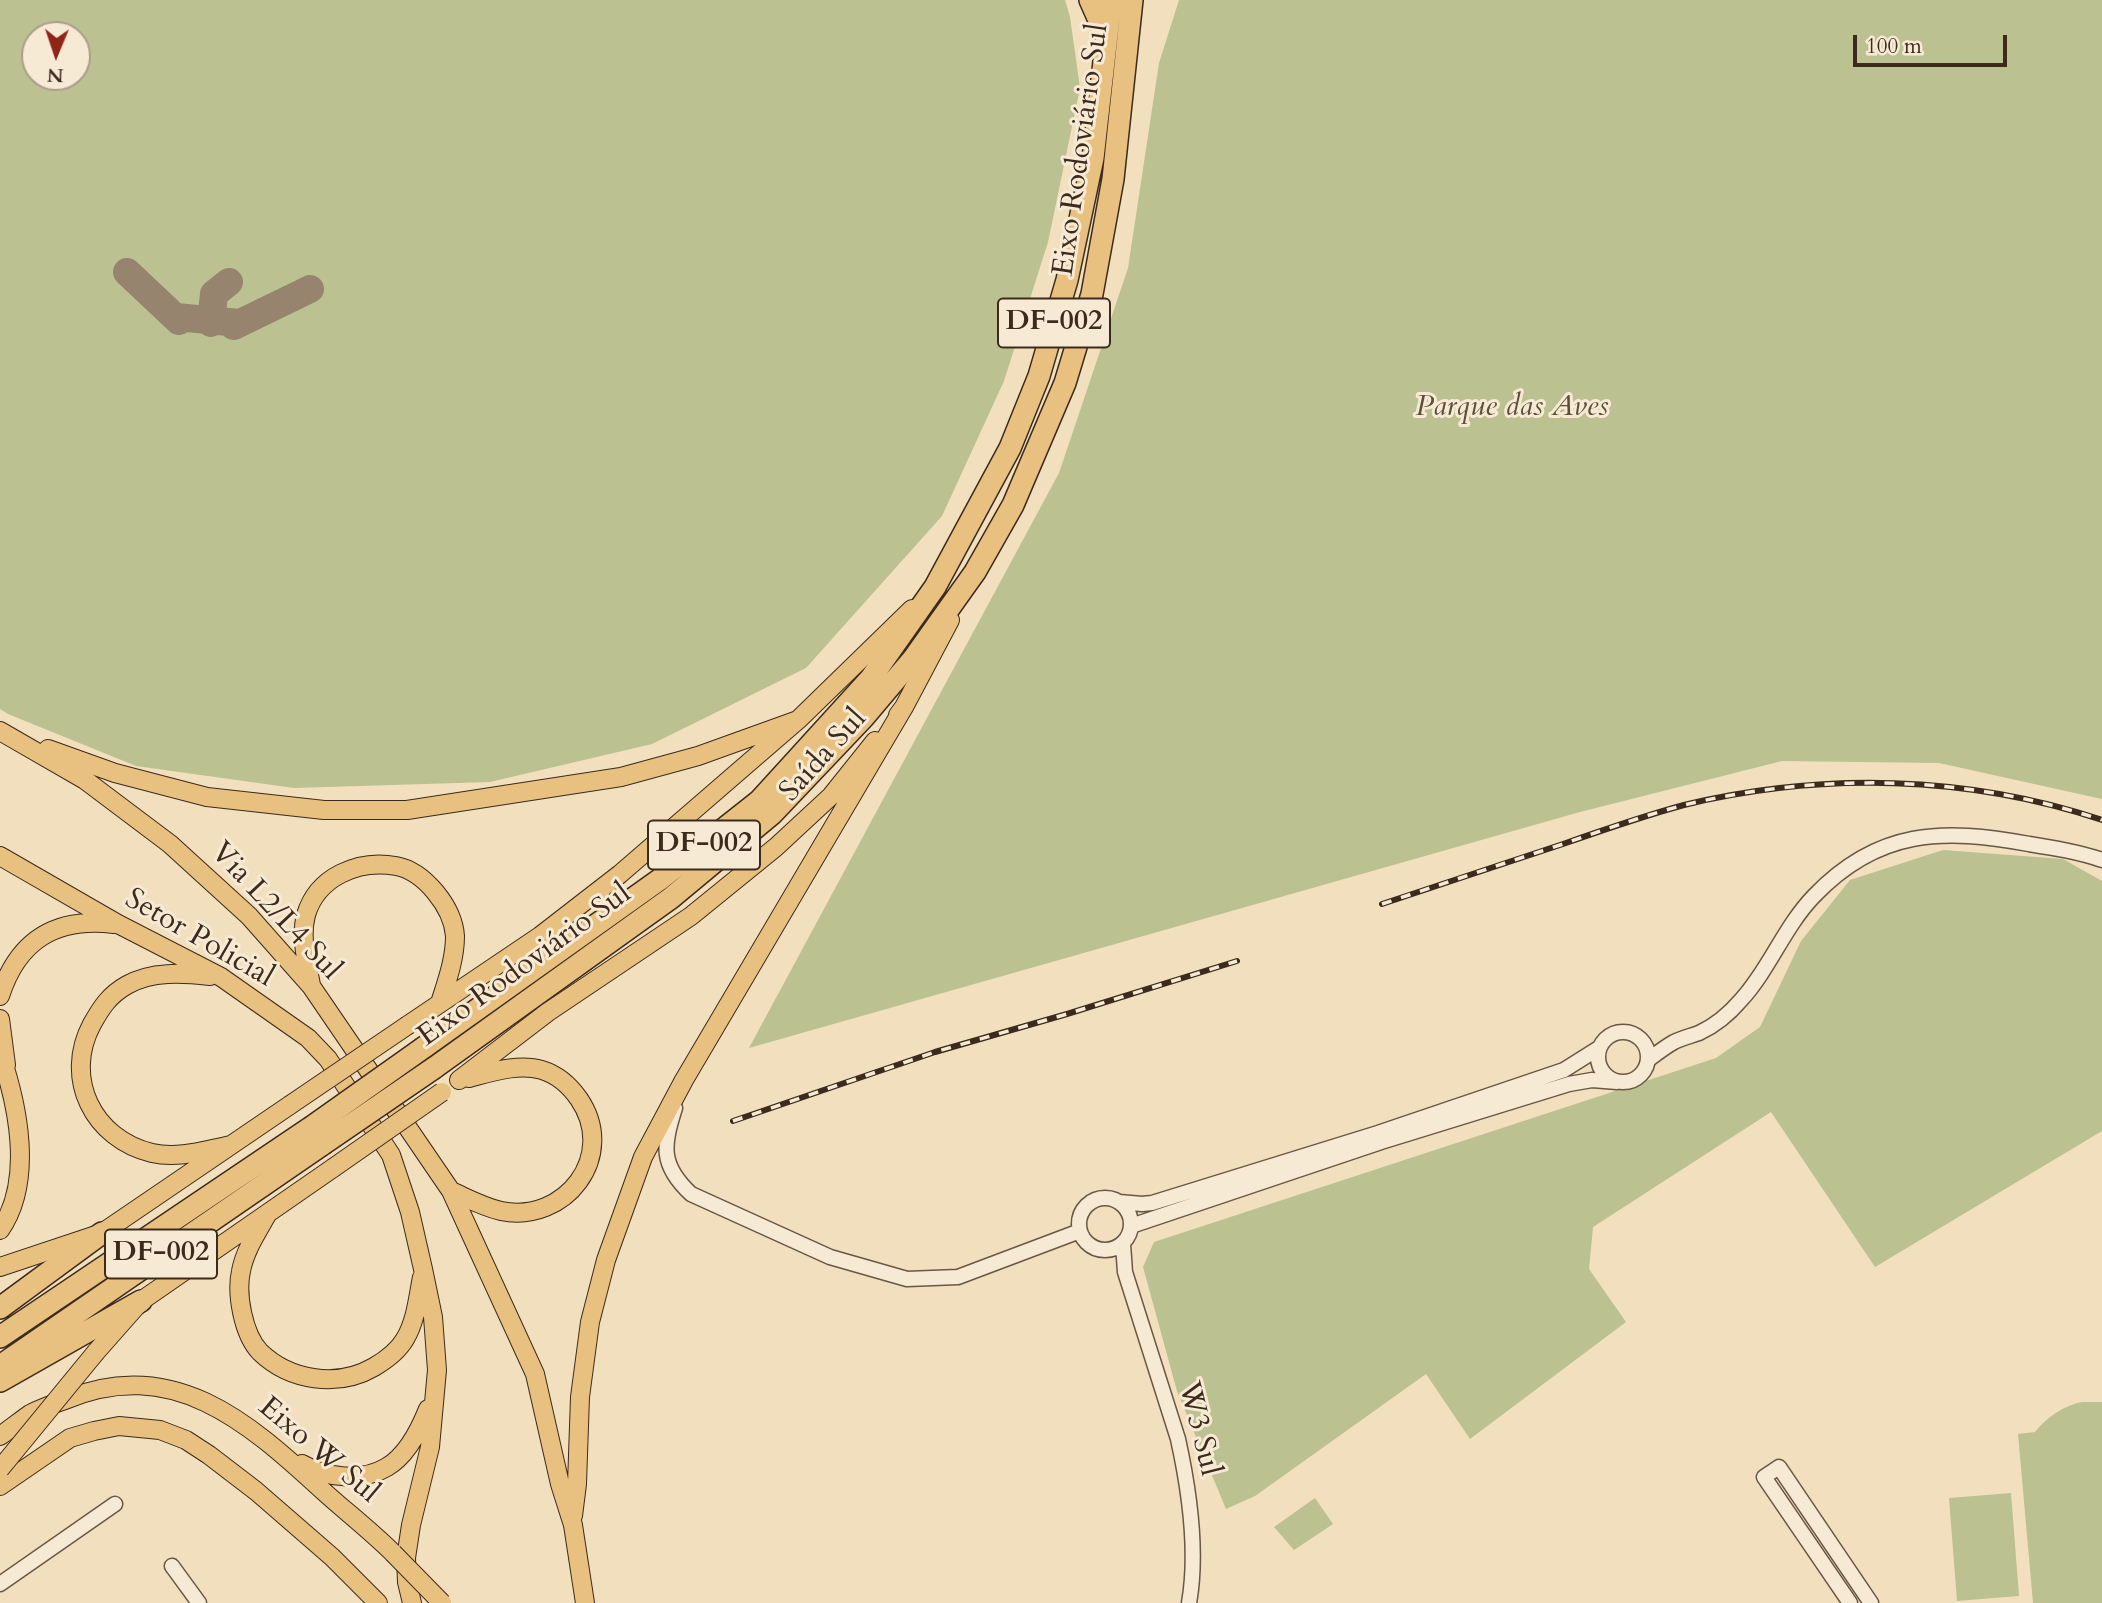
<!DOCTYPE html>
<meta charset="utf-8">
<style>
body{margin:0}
#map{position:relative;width:2102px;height:1603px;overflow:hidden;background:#f1dfbe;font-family:Cardo,serif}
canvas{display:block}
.north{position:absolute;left:21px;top:21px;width:70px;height:70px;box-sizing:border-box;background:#f6ead5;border:2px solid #ac9d8b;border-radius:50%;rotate:182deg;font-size:19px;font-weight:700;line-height:28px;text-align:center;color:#3c2a1d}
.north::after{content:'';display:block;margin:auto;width:24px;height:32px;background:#8f2418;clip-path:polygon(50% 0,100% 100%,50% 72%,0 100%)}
.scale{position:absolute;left:1853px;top:35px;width:154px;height:32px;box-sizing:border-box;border:4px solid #3c2a1d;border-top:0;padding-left:9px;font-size:21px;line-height:24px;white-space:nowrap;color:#3c2a1d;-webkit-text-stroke:5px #f6ead5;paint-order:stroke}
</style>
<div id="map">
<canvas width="2102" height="1603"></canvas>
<div class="north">N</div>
<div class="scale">100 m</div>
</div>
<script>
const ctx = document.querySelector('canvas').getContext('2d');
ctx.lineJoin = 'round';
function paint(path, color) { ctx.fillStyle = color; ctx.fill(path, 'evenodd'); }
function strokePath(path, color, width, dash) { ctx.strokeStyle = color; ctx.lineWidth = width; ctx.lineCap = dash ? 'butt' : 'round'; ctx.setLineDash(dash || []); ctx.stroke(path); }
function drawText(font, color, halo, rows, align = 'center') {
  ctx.font = font + ' Cardo,serif'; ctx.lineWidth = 6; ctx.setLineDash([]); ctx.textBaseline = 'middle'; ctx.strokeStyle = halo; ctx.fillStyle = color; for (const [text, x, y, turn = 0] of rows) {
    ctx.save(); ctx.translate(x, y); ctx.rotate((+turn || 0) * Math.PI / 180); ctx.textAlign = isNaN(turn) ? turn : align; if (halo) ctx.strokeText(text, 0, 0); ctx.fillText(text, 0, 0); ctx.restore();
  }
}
paint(new Path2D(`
 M0,0H1065L1070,17L1080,88L1048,242L1004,381L942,516L806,668L652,744L490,782L294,788L136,766L8,714L0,709ZM35,35H77V77H35Z
 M1179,0H2102V799L1939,763L1782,761L1580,812L749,1048L1059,473L1128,268L1159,63Z
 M1943,850L2063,859L2102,881V1131L1875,1267L1771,1112L1593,1227L1589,1269L1626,1322L1470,1439L1426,1374L1255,1496L1226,1509L1177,1391L1143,1267L1154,1242L1716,1058L1760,1027L1801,941L1850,880Z
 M2082,1402H2102V1603H2033L2018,1434L2035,1432C2047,1417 2063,1406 2082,1402Z
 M2011,1493L2019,1596L1957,1601L1949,1498Z
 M1315,1498L1333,1524L1294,1550L1274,1527Z`), '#bbc190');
strokePath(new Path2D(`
 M127,272L179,321
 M176,317L239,323
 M211,323L214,294L229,282
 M234,326L310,289`), '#96846e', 28);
const minor = new Path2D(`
 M1598 1057a25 25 0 1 1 50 0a25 25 0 1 1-50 0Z
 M1648,1060C1656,1054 1665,1047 1674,1042C1682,1038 1691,1036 1699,1033C1714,1026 1730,1013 1741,1000C1769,970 1784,927 1814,896C1878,829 1943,828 2029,844C2054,848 2079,852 2102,860
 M675,1108C663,1146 660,1165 691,1194L830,1257L907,1279L958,1277L1080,1231
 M1079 1224a26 26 0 1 1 52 0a26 26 0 1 1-52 0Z
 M1119,1202L1142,1204L1152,1203L1378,1133L1564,1070L1599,1048
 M1131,1226L1381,1142L1569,1084L1592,1080L1617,1082
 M1123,1244L1125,1272L1178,1439C1189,1489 1198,1552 1189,1603
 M172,1566L199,1603
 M0,1584L115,1504
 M1850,1603L1764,1477L1779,1467L1871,1603`);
const major = new Path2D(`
 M898,715L904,707L950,620
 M0,731L85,780L170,844L249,916L311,986L451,1191L535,1374L560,1484L573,1525L585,1603
 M48,749L115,773L207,797L324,810H407L621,777L698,756L798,720
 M0,856L118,924L221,977L308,1038L328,1059L391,1155L410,1212L423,1269L433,1317L437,1370L430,1447L411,1525L406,1558L407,1582L412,1603
 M210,976C182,973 152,971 127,985C109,995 101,1008 92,1024C63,1078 93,1139 152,1153C179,1159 205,1150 231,1145
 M311,985C307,963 300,937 306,915C317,877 358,859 396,866C424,871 453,907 455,936C455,959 447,981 440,1003
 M0,996C18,940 56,917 114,924
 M0,1019L6,1065
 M408,1025L540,936L620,874L798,720L912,609
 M0,1053C18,1105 34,1181 0,1230
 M459,1080L548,1012L691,916L776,847L831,796L875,741
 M451,1191C467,1198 483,1207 501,1211C565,1224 618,1156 579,1099C570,1086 558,1075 542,1070C519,1063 492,1072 469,1078
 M268,1213C258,1231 245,1250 241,1271C236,1294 243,1334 260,1352C290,1381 338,1388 374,1367C386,1360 398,1351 405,1339C416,1321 418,1297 422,1277
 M0,1267L102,1233L290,1105
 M96,1352L141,1301L333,1168
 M0,1436C10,1429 20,1421 30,1414C41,1408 53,1404 65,1400C172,1355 247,1421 322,1490C345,1511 371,1531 393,1553
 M302,1464C326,1478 362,1482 387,1467C406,1456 420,1429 428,1409
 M0,1486L70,1438L94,1431L119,1426L160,1430L186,1440L209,1455L256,1491L332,1557L378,1603
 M573,1516L577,1484L580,1397L590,1322L606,1260L643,1157L684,1080L904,707`);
const highway = new Path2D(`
 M1090,0L1106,36
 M423,1048L659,880L759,801L871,678L935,587L1010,448L1039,376L1067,280L1093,158L1111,0
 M434,1068L671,898L772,814L864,717L913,659L975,572L1013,505L1065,383L1092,294L1113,179L1132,0
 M0,1308L102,1233
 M0,1337L310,1128
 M0,1366L323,1144
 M0,1381L141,1301`);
strokePath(minor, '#695745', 17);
strokePath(major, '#3c2a1d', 20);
strokePath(highway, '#3c2a1d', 24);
strokePath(minor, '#f6ead5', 14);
strokePath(major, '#e8c07f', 18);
strokePath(highway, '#e8c07f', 21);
const rail = new Path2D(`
 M1382,904C1442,884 1502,864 1563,844C1603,830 1643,816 1684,805C1821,772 1968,775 2102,820
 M733,1121L935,1052L1067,1014L1237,961`);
strokePath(rail, '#3c2a1d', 6);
strokePath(rail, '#f6ead5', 3.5, [10]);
const majorBridge = new Path2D(`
 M290,1105L408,1025
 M333,1168L442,1092
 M0,1469L96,1352
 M393,1553L442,1603`);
const highwayBridge = new Path2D(`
 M310,1128L423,1048
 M323,1144L434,1068`);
strokePath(majorBridge, '#3c2a1d', 20, []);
strokePath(highwayBridge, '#3c2a1d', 24, []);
strokePath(majorBridge, '#e8c07f', 18);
strokePath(highwayBridge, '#e8c07f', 21);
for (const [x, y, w] of [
 [1054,323,112],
 [704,845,112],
 [161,1254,112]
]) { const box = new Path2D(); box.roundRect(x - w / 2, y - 24.5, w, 49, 5); ctx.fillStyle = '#f6ead5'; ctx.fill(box); strokePath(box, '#3c2a1d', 2); }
drawText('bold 28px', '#3c2a1d', null, [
 ["DF-002",1054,323],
 ["DF-002",704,845],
 ["DF-002",161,1254]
]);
drawText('30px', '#3c2a1d', '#f6ead5', [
 ["Eixo Rodoviário Sul",1082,150,-82],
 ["Saída Sul",824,756,-48],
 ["Via L2/L4 Sul",275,912,47],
 ["Setor Policial",199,939,30],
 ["Eixo Rodoviário Sul",525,966,-36],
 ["W3 Sul",1198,1429,76],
 ["Eixo W Sul",318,1451,40]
]);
drawText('italic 30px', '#5c503a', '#f6ead5', [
 ["Parque das Aves",1512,408]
]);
</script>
